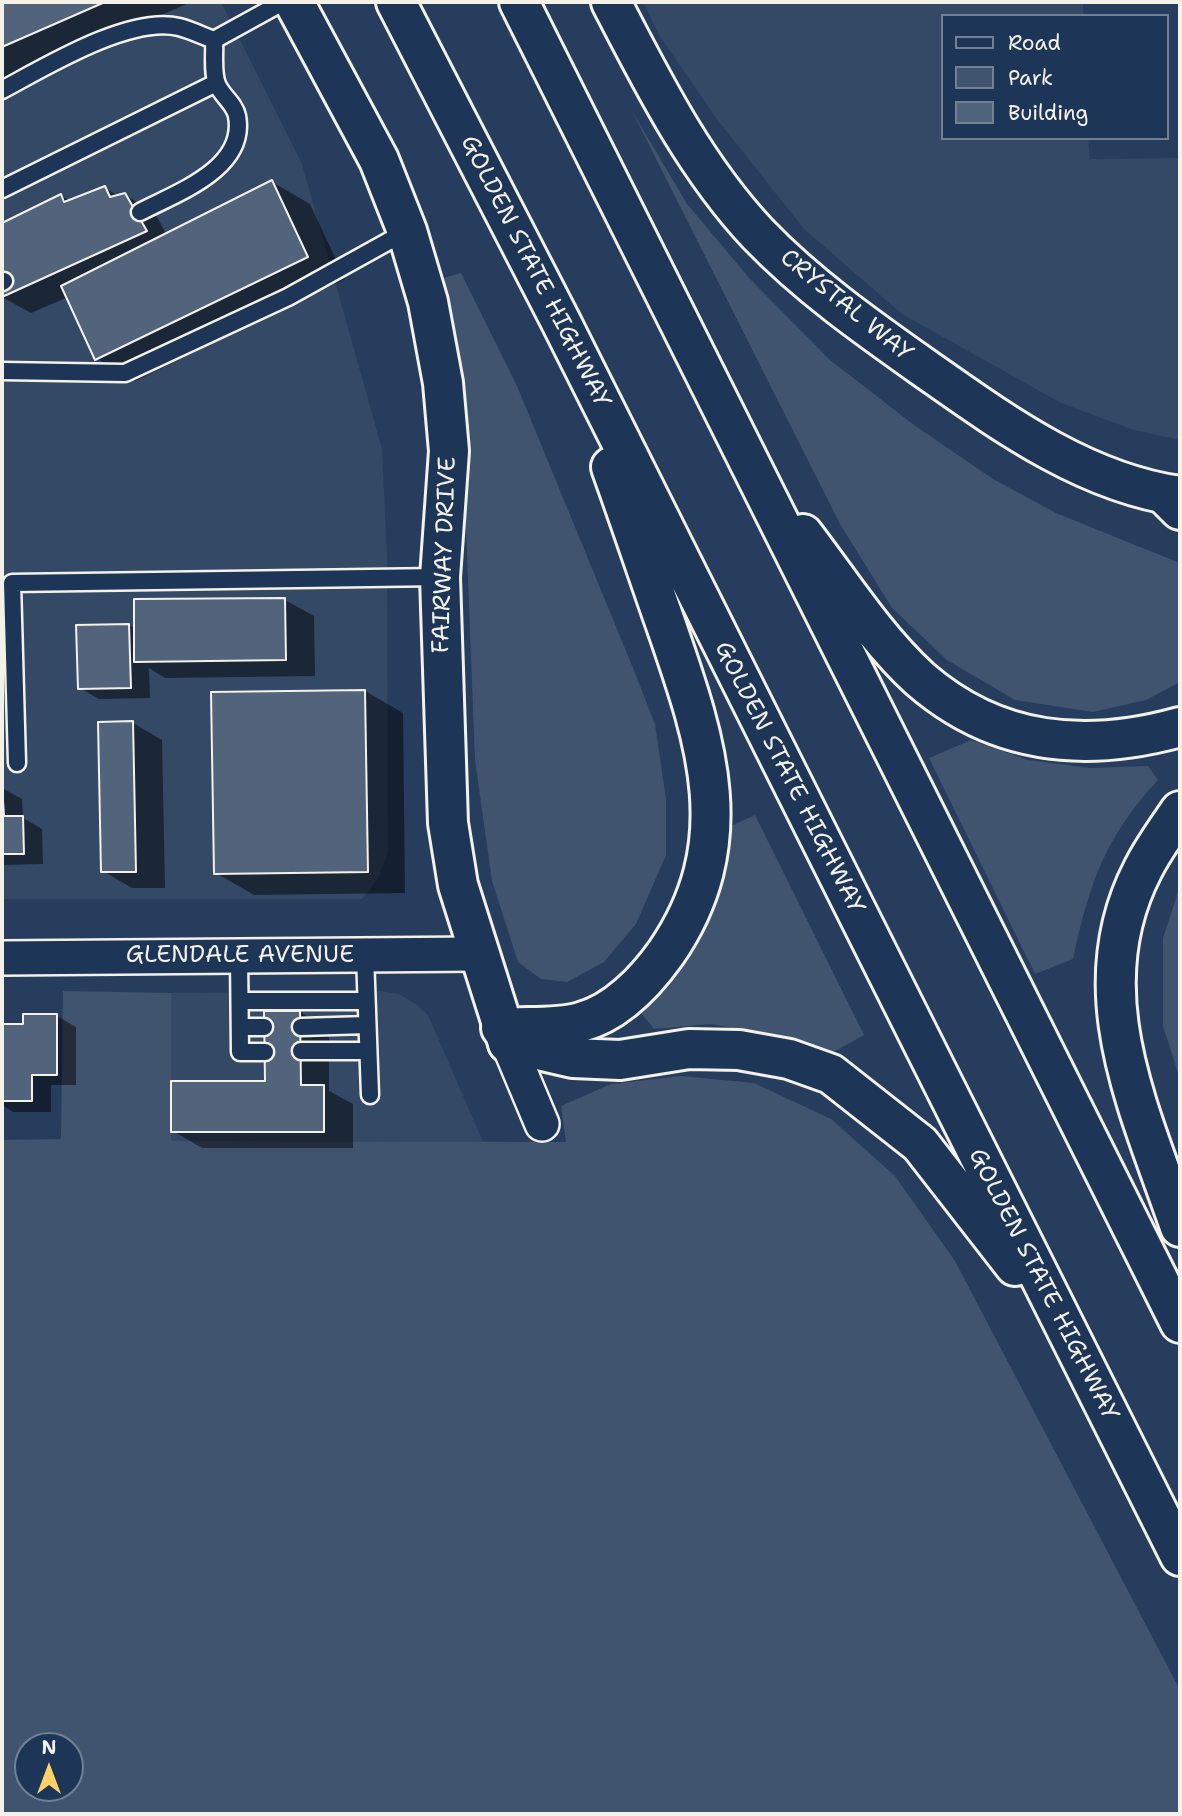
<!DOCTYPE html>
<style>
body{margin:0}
#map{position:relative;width:1182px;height:1816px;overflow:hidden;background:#263d5d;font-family:"Shantell Sans",sans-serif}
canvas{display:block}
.frame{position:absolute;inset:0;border:4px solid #f4f1e8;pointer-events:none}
.legend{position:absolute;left:941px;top:14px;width:228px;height:126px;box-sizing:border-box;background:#1d3557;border:2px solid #738091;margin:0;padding:9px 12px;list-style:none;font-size:21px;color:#f4f1e8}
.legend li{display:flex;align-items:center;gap:14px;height:35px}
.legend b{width:35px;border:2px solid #738091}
.north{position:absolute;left:14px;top:1732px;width:70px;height:70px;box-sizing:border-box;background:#1d3557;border:2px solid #738091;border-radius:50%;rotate:0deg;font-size:19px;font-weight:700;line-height:28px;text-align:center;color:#f4f1e8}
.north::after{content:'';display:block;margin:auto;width:24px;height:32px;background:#ffd166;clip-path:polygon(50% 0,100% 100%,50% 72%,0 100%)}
</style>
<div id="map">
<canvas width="1182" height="1816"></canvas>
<div class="frame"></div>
<ul class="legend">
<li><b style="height:9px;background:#1d3557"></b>Road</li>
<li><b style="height:19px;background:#40546f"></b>Park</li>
<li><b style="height:19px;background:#52647b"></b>Building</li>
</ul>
<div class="north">N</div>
</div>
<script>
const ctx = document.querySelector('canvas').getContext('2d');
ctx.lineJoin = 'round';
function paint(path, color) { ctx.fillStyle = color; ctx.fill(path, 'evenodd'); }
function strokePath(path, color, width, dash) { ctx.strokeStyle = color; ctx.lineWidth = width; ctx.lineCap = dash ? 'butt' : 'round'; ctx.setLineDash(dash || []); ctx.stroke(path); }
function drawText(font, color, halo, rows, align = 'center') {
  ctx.font = font + ' "Shantell Sans",sans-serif'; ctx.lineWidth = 5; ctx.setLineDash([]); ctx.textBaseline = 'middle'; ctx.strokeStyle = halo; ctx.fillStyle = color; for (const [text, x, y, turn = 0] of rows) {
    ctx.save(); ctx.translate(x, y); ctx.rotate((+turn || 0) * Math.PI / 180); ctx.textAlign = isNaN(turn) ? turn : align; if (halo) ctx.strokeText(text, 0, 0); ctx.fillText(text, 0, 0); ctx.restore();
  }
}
paint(new Path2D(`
 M2,2H221L302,164L382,449L387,555L388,853L377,880L362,899H2Z
 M643,2H1083V16H942V138H1088L1090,159L1180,158V440L1134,430L1061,403L902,314L804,229L716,118L659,35Z
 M380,991L399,994L417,1005L428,1015L483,1142L170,1141L171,993Z`), '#334966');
paint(new Path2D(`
 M632,111L687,204L750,279L830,360L914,425L993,479L1056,513L1180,563V682L1146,700L1093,712L1015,700L947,660L892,608L840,524Z
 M461,273L517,386L633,668L655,724L666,799V855L636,924L604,962L567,982L541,979L518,962L492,881L475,760L464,476L457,369L444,278Z
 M971,740L1028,760L1090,768L1148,766L1158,780C1105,837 1089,884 1073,959L1035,974L929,758Z
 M755,815L864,1035L828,1055L775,1036L711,1024L654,1029L641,1013L674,968L720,831Z
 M1180,886V1079L1163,1026V938Z
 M63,991L171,993V1141L566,1142L561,1106L611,1084L681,1076L754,1083L831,1119L895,1176L955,1261L1180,1690V1814H2V1140L61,1139ZM70,1746V1788H28V1746Z`), '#40546f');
paint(new Path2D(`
 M2,2H191L5,84L2,82Z
 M272,182L310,204L345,279L135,381L97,359L68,297L31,313L2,297V225L61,196L71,201L105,188L120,197L125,195L154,212L167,235Z
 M285,600L314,616L315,676L165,678L149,668L150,698L99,699L80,688L129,625L136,629Z
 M365,691L403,713L405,893L254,895L216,873Z
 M133,723L162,740L165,888H132L103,871Z
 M2,788L22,799L23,818L42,829L43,864L2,865Z
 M300,1012L329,1029V1091L353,1104V1148H202L173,1131L267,1083Z
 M57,1016L76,1027V1085H51V1112H13L2,1105V1026H25Z`), '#0007');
const building = new Path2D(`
 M2,2H105L2,47Z
 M272,180L308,257L95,360L61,286Z
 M105,186L110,197L125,193L147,231L2,297V223L61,194L64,202Z
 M285,598L286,660L134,662V599Z
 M129,624L131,688L78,689L76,625Z
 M365,690L368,872L214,874L211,692Z
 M133,721L136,872H101L98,722Z
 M2,786L4,816H23L24,854H2Z
 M264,1011H300L301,1085H324V1132H171V1081H265Z
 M23,1014H57V1075H32V1101H2V1024H23Z`);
paint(building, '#52647b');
strokePath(building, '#f4f1e8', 2);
const service = new Path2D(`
 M214,40L283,2
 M2,90C45,67 130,15 179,27C191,30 203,36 214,40
 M2,189L216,83
 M140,212C176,193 247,169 237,116C235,104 221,95 217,84C212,72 215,53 214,40
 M2,282L4,281
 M2,371L125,373L288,297L407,231
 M17,763L12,583L440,577
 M365,955L370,1095
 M239,956L240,1052H265
 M240,1001H366
 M240,1027H264
 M301,1027L367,1025
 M301,1051H368`);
const minor = new Path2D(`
 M2,958L478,954
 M508,1043L542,1124`);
const tertiary = new Path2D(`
 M294,2L379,160L407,231L428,302L443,383L449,451L440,577L448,823L458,885L508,1043
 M611,2C653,83 695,167 758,234C807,285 865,326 923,367C1000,421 1084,483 1180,496`);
const motorway = new Path2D(`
 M396,2L561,322L1180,1556
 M519,2L1180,1323
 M1164,494L1180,510
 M803,534C840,582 875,638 920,679C997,746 1086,753 1180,727
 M1180,811C1167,830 1153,849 1143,869C1080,990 1140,1110 1180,1227
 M501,1028C527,1026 557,1029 581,1022C616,1013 646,981 666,953C742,843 706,741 667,628C648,574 630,520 611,467
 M508,1043L573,1058L620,1060L689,1049L739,1050L789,1059L831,1074L920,1144L1015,1266`);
strokePath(service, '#f4f1e8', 21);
strokePath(minor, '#f4f1e8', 38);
strokePath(tertiary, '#f4f1e8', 44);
strokePath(motorway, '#f4f1e8', 44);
strokePath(service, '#1d3557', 16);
strokePath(minor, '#1d3557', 33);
strokePath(tertiary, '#1d3557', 38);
strokePath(motorway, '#1d3557', 38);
drawText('24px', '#f4f1e8', '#1d3557', [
 ["GOLDEN STATE HIGHWAY",535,272,63],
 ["CRYSTAL WAY",846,306,39],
 ["FAIRWAY DRIVE",445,555,-88],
 ["GOLDEN STATE HIGHWAY",789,778,63],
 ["GLENDALE AVENUE",240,956],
 ["GOLDEN STATE HIGHWAY",1043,1285,63]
]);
</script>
